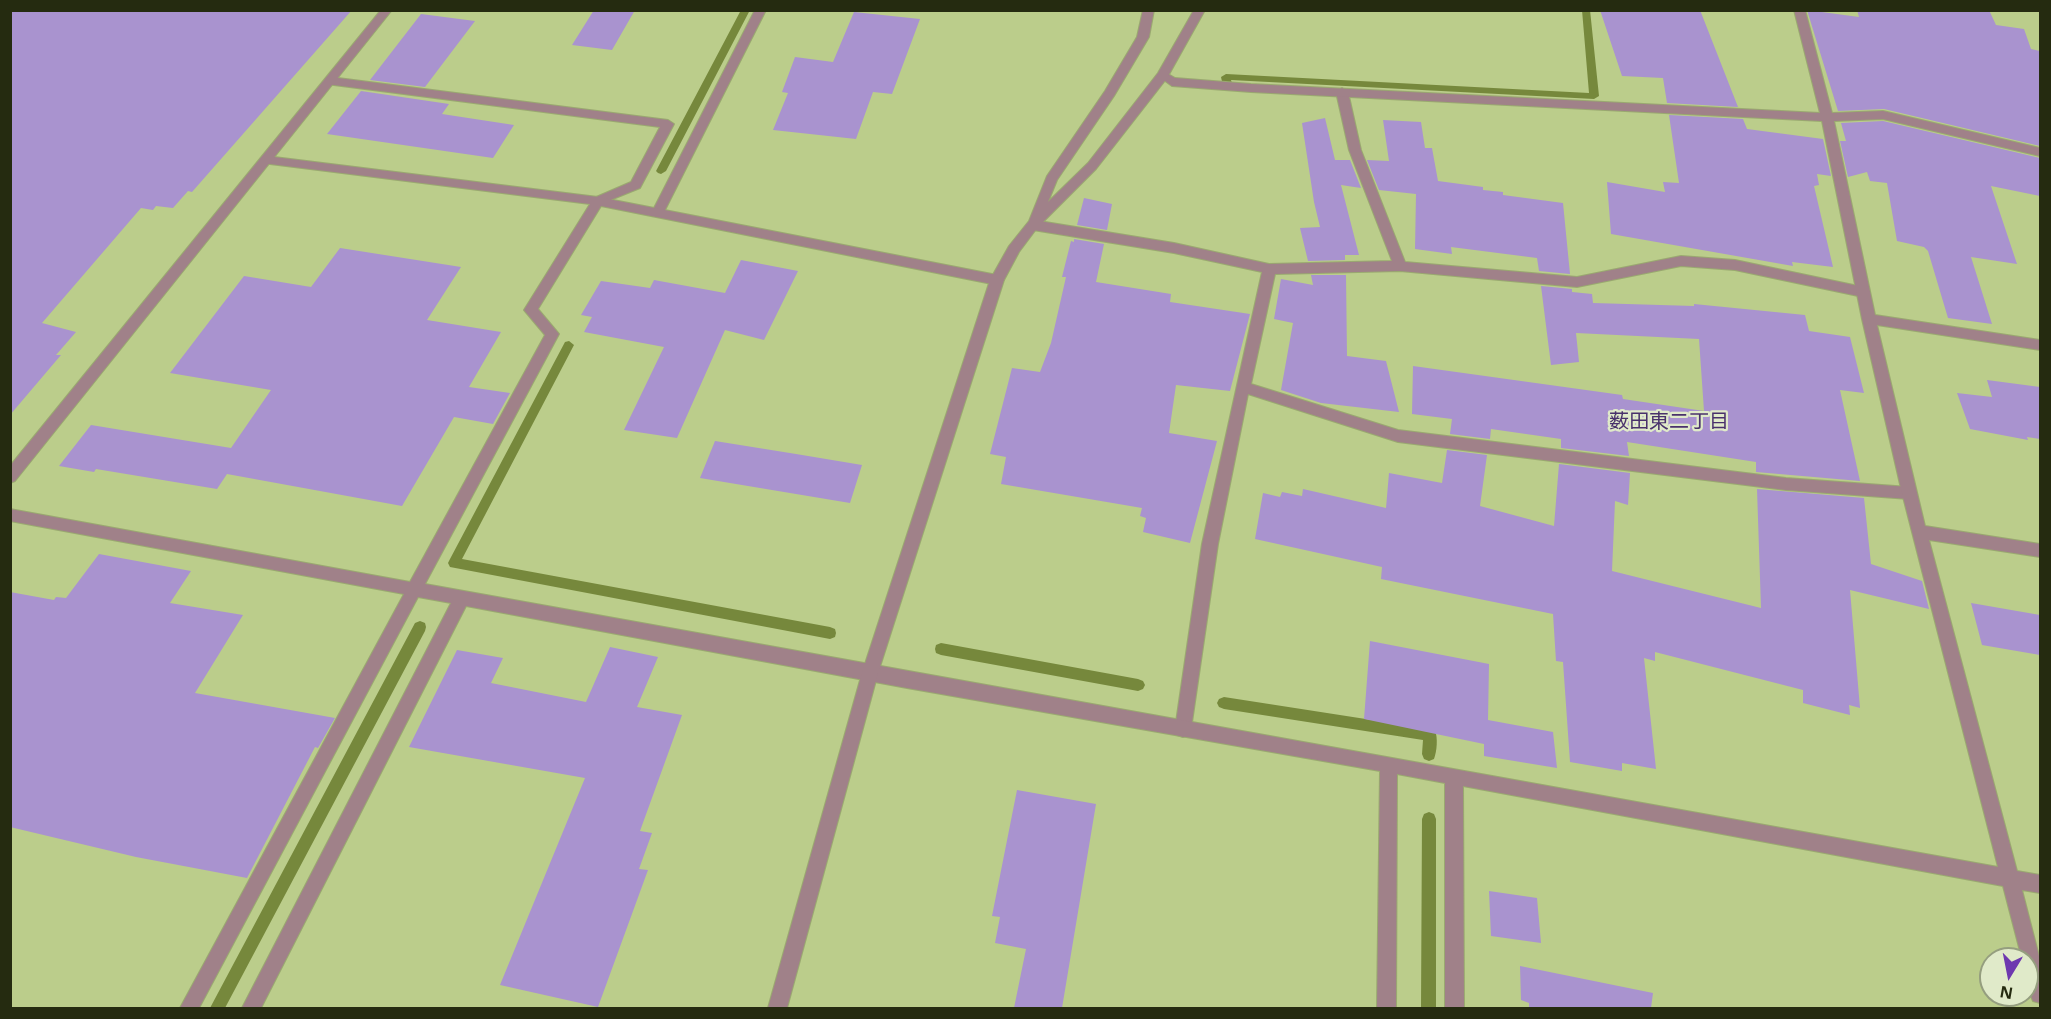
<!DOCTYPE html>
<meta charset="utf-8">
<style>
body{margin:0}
#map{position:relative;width:2051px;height:1019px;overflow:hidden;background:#bbcd8b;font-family:"Open Sans",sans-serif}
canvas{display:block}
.frame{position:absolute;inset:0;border:12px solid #252b10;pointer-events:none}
.north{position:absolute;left:1979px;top:947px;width:60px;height:60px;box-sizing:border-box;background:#e0eac9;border:2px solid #959e7f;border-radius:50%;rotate:190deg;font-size:16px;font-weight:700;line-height:24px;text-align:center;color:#252b10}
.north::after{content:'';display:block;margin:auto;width:21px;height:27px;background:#6e38af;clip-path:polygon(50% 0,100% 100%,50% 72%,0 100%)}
</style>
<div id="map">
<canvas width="2051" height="1019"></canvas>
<div class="frame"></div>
<div class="north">N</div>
</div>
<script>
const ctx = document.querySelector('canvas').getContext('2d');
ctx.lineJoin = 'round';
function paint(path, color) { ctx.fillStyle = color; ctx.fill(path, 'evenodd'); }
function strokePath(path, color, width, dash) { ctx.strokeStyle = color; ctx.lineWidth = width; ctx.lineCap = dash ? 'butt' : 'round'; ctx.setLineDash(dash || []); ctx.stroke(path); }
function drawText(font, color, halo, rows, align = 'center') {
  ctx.font = font + ' "Open Sans","Noto Sans JP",sans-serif'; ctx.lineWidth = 4.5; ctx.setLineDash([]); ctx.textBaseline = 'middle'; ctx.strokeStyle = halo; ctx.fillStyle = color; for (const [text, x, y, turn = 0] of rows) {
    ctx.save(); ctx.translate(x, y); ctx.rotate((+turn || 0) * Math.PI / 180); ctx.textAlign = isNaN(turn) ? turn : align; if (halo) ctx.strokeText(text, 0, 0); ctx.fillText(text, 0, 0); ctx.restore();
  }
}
paint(new Path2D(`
 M741,10H750L666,171L661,174L658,173L656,171Z
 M1582,10H1590L1599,96L1594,99L1231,80L1233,86L1228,89L1223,86L1221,77L1226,74L1589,93Z
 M569,341L574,345L462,559L830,627L835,629L836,633L835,637L830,639L450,567L448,563L450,559L565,342Z
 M420,621L425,623L426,627L425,631L225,1008H210L415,623Z
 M941,643L1138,679L1143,681L1145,685L1143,689L1138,691L941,655L936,653L935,649L936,645Z
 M1224,697L1430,729L1435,730C1438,738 1437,751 1434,759L1429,761L1424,759L1422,754L1423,740L1224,709L1219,707L1217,703L1219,699Z
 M1429,812L1434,814L1436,819V1008H1421L1422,819L1424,814Z`), '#76883c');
paint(new Path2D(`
 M10,10H352L192,192L188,191L173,208L156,206L153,210L141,208L42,323L76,332L56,355H61L10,415Z
 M594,10H635L612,50L572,45Z
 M1600,10H1700L1738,107L1667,103L1663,78L1622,76Z
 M1807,10L1859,17L1857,10H1989L1996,25L2024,29L2031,49L2040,51V146L1884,109L1838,111Z
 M854,12L920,19L892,94L873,92L856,139L773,130L788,93L782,92L795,57L833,62Z
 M421,14L475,21L425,87L370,80Z
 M361,91L449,104L442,114L514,125L493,158L327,134Z
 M1669,115L1743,119L1747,129L1823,139L1831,176L1817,174L1819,185L1814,186L1833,267L1792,262L1793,266L1611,234L1607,182L1665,192L1663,182L1679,183Z
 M1325,118L1335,160H1350L1361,188L1341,185L1359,255H1345V260L1308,261L1300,228L1320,227L1314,202L1302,123Z
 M1383,120L1421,122L1425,148H1432L1438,181L1483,187V190L1503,192V195L1563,203L1570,274L1539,271L1537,258L1451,247L1452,254L1415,249L1416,194L1379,190L1367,160L1389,161Z
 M1883,121L2040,158V196L1991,186L2017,264L1971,257L1992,324L1948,318L1928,251L1924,247L1897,241L1887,183L1870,181L1867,172L1848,177L1840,141H1846L1841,123Z
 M1084,198L1112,204L1107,230L1077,225Z
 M1074,239L1104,244L1096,282L1171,294L1170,302L1250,314L1230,391L1176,385L1169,433L1217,441L1190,543L1143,532L1146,518L1140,516L1142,508L1001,484L1006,457L990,454L1012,368L1040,372L1051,343L1066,277H1062L1071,241L1074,242Z
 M340,248L461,267L427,320L501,332L469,387L510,393L493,424L454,417L402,506L227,474L217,489L96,469L94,472L59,466L91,425L231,448L271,390L170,373L244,276L311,287Z
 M741,260L798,271L764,340L725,330L677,438L624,430L664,347L584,332L592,317L581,315L601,281L650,288L654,280L725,293Z
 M1311,275H1346L1347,356L1386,361L1399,412L1321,403L1281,390L1293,323L1274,319L1281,279L1313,285Z
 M1541,286L1572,289V292L1592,294L1593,303L1694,306V304L1805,315L1809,331L1850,337L1864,393L1840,390L1860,481L1756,472V462L1627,442L1629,456L1561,448V439L1491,429L1490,439L1450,434L1452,419L1412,414L1413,366L1622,395L1623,399L1704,411L1699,339L1576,333L1579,362L1551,365Z
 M1987,380L2040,387V439L2027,437L2028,440L1970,429L1957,393L1992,397Z
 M715,441L796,454L862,465L850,503L700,478Z
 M1447,450L1487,455L1480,506L1554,526L1559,464L1630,473L1628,505L1615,501L1612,571L1761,608L1757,489L1864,498L1871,564L1922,581L1929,609L1850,590L1860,708L1849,705L1850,715L1803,703V690L1655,652V661L1644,658L1656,769L1622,763V771L1570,762L1563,662L1556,661L1553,614L1381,579L1382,567L1255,539L1263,493L1280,497L1282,492L1302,496L1303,489L1386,508L1389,473L1442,483Z
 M99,554L191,571L170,603L243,615L195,693L335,718L318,748L315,747L247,878L136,857L10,827V592L54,600L56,597L66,598Z
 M1971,603L2040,615V655L1982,645Z
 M1370,641L1489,664L1488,720L1553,732L1557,768L1484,756V744L1364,719Z
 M610,647L658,657L637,707L682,715L640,831L652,833L639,869L648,870L598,1007L500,985L585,778L409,747L457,650L503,658L491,683L586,702Z
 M1017,790L1096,804L1062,1008H1014L1026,949L995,943L1000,917L992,916Z
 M1489,891L1537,898L1541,943L1491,936Z
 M1520,966L1653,993L1651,1008H1529V1003L1521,1000Z`), '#a993cf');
const service = new Path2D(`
 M755,10H766L664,212L658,216L654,215L652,212Z
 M330,77L668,120L674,124L640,188L598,205L594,204L592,201L594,198L631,182L660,127L326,84L324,81Z
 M1342,88L1348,92L1361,150L1405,262L1577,277L1681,256L1735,260L1863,287L1870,292L1863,297L1735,270L1681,266L1577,287L1400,271L1275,274L1251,384L1398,430L1786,478L1909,487L1914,489L1916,493L1914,497L1909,499L1786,490L1398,442L1248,394L1218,544L1191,729L1189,735L1183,737L1177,735L1175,729L1202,544L1262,272L1174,253L1033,230L1027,225L1033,220L1174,243L1269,264L1392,261L1349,150L1336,92Z`);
const minor = new Path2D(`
 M1794,10H1805L1832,113L1883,111L2040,148V156L1883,119L1834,121L1875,315L2040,340V350L1877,325L1925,526L2040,544V557L1929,540L2017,871L2040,875V893L2022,890L2040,960V1003L2033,1001C2027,987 2027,974 2027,959H2022L2003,886L1463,786L1464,1008H1445V783L1397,774L1396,1008H1377L1380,771L907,688L466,606L261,1008H242L451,603L418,597L199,1008H180L404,594L10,521V509L410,582L545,335L524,310L590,204L262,163L260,160L266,156L598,197L997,275L1004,280L997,285L601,206L538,309L559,334L425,584L1998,867L1902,493L1862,319L1822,121L1251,92L1172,86L1157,75L1163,71L1175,78L1251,84L1820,113Z`);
const tertiary = new Path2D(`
 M381,10H392L15,481L10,483V466Z
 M1143,10H1154L1149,37L1114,96L1057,180L1048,202L1088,163L1158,73L1194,10H1205L1167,78L1096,169L1037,228L1019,252L1004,280L878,673L787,1008H768L862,673L990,280L1009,246L1029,221L1047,176L1105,91L1137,37Z`);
strokePath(service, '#9aa970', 2);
strokePath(minor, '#9aa970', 2);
strokePath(tertiary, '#9aa970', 2);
paint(service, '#a08189');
paint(minor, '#a08189');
paint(tertiary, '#a08189');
drawText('20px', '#49316c', '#e0eac9', [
 ["薮田東二丁目",1669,422]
]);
</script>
